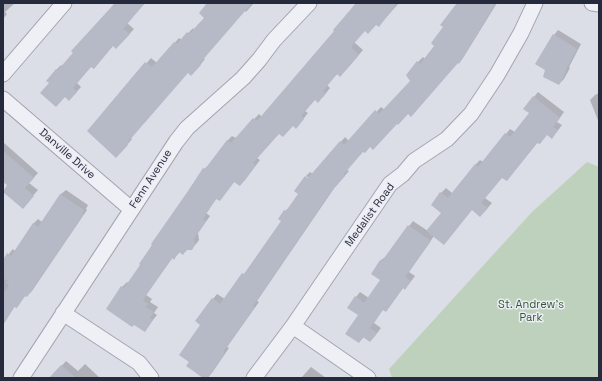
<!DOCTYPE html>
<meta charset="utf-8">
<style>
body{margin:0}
#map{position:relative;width:602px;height:381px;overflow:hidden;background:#dcdee7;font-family:"Space Grotesk",sans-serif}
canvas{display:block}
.frame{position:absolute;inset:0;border:4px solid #262a3d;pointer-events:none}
</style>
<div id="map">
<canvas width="602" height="381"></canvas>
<div class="frame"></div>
</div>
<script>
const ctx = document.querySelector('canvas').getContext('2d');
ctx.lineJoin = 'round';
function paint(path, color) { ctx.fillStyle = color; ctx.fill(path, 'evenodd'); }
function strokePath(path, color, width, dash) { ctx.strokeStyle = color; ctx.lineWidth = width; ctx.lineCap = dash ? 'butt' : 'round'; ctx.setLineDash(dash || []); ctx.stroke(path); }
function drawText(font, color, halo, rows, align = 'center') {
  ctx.font = font + ' "Space Grotesk",sans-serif'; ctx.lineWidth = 3; ctx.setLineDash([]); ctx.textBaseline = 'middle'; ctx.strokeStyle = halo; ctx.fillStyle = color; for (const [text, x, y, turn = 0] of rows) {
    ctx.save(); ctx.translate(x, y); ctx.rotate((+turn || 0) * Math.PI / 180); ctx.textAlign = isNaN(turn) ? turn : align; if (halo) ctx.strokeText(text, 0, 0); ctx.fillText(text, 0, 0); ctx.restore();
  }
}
paint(new Path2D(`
 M587,162L599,167V378H392L389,369L532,212Z`), '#bed1bd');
paint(new Path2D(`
 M3,3H15L5,12L7,14L3,19Z
 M115,3H145L127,23L134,29L121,43L113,45L91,66L77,83L81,87L74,95L50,83L56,70L61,65L62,66Z
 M209,3H254L246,12L244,10L203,58L205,59L196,70L188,72L131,138L132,139L121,152L88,131L151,58L157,63L179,38L182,40L193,28L194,30L205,18Z
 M357,3H399L383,21L365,30L354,42L363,50L345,71L338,73L327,85L330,88L323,97L315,99L305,111L308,113L300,123L293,125L279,133L257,158L260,160L245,180L240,185L235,181L220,200L217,198L206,213L210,216L198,233L199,240L196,244L191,249H188L183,254L180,252L174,258L173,257L146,295L152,299L150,302L158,307L154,313L157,315L144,331L122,287L127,282L129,284L204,169L209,165L228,140L232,136L236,138L259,114L262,117L336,31Z
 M459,3H497L463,58L459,63L458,62L408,113L363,151L347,170L349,171L335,187L257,301L259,302L227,347L229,348L212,373L207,378L190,362L201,325L213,299L217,294L225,299L248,269L282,221L285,211L290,207L313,180L306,176L310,172L313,174L345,137L349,141L381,107L385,110L411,81L418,62L423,57L425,59L436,46Z
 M558,30L581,44L569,67L570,68L564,79L559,84L554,35Z
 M538,92L564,112L557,122L562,125L556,133L547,134L538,142L507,180L502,177L485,198L492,203L485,211L472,209L444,244L434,236L409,272L415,276L409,284L404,288H403L390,306L386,311L383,309L374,323L381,328L375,336L370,341L364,337L359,342V315L356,297L360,292L369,298L381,280L372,273L381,260L387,256L413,221L428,231L442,213L432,205L441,193L446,188L452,193L475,165L480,160L483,162L510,129L515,132L530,113L534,97Z
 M599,93V123L590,100L595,95Z
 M3,142L38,173L29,183L38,190L27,203L3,180Z
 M66,190L88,205L86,209L87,210L32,291L27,296L26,295L16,307L15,306L3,325V261L13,249L15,251L33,224L38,219L42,222L61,194Z
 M66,361L78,371L85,364L100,378H51Z
 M311,367L326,378H301Z`), '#0003');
paint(new Path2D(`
 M115,3H145L123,29L130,34L116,49L113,46L94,69L91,67L73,88L77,92L69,101L65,97L56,107L40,93L49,83L46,81L56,69L57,71L73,53L71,51Z
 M207,3H252L200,63L201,65L191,76L188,73L127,143L128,145L116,158L87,131L145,62L152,67L174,42L177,44L187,32L189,34L204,18L199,13Z
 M356,3H397L379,27L376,25L368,34L365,31L351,47L359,55L340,77L337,74L323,91L326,93L318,103L315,100L301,116L304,119L296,129L293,126L283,137L279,134L253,163L256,165L240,186L234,182L220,201L216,199L203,219L206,221L194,239L195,245L192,250H186L183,255L179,252L174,260L172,258L143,300L148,304L146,307L154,312L150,318L153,320L145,332L134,325L132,327L106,309L121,286L124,288L140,265L139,264L152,245L151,244L188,191L203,168L205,169L227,140L231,143L253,118L257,121L334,31L333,30Z
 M457,3H496L459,64L458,63L411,117L408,114L398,125L397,124L373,150L370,147L365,153L363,152L343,175L345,176L330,193L253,306L255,307L223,352L225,353L208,378H203L186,366L189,362L179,355L200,325L195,321L212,298L220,304L242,273L244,274L281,221L278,219L284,210L286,211L298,194L294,191L305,176L308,178L340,141L344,145L375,110L379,114L410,81L406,75L417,61L420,64L434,46L431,43L443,27L440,25Z
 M553,34L577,49L568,65L565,72H566L559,85L543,77L545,70L535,64Z
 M533,96L560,118L553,127L558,130L552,139L547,135L540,144L537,143L507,181L502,178L481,203L488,208L480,217L472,210L444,245L426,231L441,213L431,205L440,192L448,198L475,164L478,167L505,133L510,137L529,113L523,109Z
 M3,151L34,178L25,188L34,196L23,209L3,192L7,185L3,182Z
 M60,194L84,210L82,214L83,215L27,297L25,296L17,308L14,307L3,324V295L9,285L6,283L8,281L3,278V260L7,253L11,256L33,223L38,227Z
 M408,225L431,241L405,277L411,281L405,290L403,288L386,312L383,310L370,328L377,333L370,342L363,337L359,343L345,334L358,315L347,308L355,296L364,303L380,280L371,274L380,260L382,261Z
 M61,365L76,378H49Z`), '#b6b9c6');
const street = new Path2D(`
 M592,3L599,4
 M3,74L64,3
 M3,99L131,209
 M63,313L139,363L151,378
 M293,326L368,378
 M21,378L176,142L187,128L243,78L259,60L274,40L309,3
 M254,378L293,326L390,184L403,174L414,161L447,139L471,114L497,75L521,33L535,3`);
strokePath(street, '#a2a4b1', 17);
strokePath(street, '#eff0f5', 15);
drawText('11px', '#262a3d', '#ebedf4', [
 ["Danville Drive",67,154,41],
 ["Fenn Avenue",151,179,-57],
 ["Medalist Road",370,215,-54]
]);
drawText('11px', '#335933', '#ebedf4', [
 ["St. Andrew’s",531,305],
 ["Park",531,318]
]);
</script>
